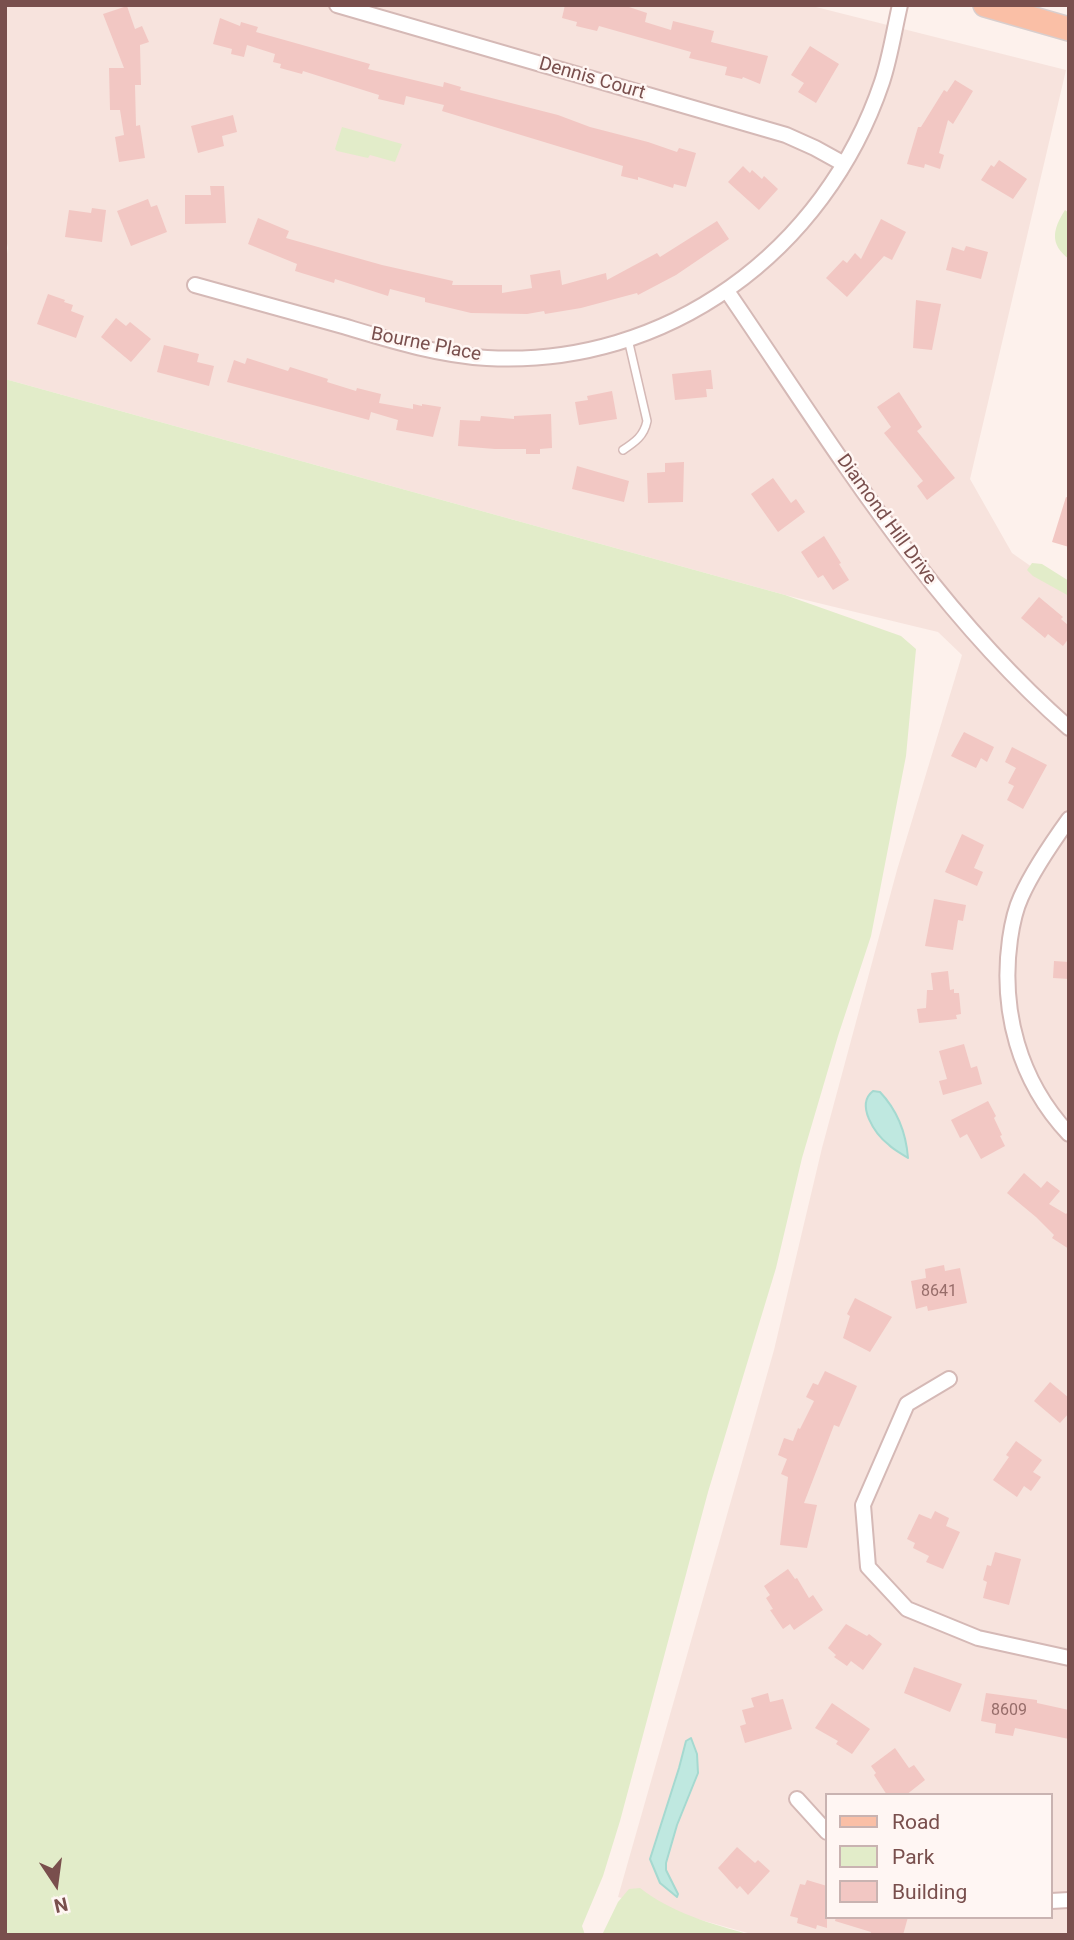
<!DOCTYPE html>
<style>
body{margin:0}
#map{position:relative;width:1074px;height:1940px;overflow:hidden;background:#fdf1ec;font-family:Roboto,sans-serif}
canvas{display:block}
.frame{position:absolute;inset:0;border:7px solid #794f4d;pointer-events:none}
.legend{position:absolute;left:825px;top:1793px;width:228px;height:126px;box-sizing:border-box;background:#fff6f3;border:2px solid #c9b3b1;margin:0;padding:9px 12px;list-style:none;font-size:21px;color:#794f4d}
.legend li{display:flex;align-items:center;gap:14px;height:35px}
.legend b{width:35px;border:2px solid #c9b3b1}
.north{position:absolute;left:21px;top:1849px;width:70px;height:70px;-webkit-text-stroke:5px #fff6f3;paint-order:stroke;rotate:167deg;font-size:19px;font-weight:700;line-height:28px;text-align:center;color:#794f4d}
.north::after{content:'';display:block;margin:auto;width:24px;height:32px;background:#794f4d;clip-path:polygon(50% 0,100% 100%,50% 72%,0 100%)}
</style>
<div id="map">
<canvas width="1074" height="1940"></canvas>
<div class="frame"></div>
<ul class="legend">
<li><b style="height:9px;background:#fabfa6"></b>Road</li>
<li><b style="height:19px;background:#e2ecc9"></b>Park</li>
<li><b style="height:19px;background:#f2c7c3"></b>Building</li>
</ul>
<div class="north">N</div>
</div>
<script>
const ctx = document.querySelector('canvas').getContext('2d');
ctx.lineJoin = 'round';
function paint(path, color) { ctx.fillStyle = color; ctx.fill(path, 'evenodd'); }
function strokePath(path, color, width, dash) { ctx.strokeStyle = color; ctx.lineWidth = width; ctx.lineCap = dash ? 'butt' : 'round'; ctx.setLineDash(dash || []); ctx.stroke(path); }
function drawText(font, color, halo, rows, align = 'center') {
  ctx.font = font + ' Roboto,sans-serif'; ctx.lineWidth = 5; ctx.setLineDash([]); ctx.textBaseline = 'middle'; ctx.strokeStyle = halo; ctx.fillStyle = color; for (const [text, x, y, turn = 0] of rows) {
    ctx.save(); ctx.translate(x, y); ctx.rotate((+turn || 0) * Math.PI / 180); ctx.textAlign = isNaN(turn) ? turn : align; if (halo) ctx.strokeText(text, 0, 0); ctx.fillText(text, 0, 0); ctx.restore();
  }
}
paint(new Path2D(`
 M5,5H808L1066,70L970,479L1012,553L1069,593V1935H755L618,1897L774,1350L822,1148L897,870L962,655L938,632L785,595L5,379V266L8,248L5,235ZM827,1795H1051V1917H827Z`), '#f7e3dd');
paint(new Path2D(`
 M342,127L402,144L395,162L370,155L368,158L337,151L335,149Z
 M1065,210L1069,213V259C1049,244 1053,229 1065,210Z
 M5,379L785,595L901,636L916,649L906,756L871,936L838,1036L802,1158L776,1268L708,1492L620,1821L603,1876L582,1926L585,1935H5Z
 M1032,563L1042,564L1069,581V596L1033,576L1027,570Z
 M640,1888C672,1913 712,1924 751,1935H602L618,1902L629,1889Z`), '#e2ecc9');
const water = new Path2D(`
 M873,1091L880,1092C898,1111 906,1132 908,1158C902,1154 894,1150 889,1145C875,1134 855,1105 873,1091Z
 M691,1738L697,1754L698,1773L677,1825L666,1863V1870L678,1894L677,1897L660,1883L650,1859L679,1768L686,1741Z`);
paint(water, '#bfe8e0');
strokePath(water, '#a5d9d0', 2);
paint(new Path2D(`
 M565,5H623L647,13L645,22L671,30L673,21L714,31L711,42L768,56L760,84L743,77L742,79L725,75L727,67L689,58L691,52L599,26L597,31L576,26L577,22L562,18Z
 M127,6L135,29L142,26L149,42L140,45L141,85H135L136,126L140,125L145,158L119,162L115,137L124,135L120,110H110L109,68H124L103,14Z
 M220,18L240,26L241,22L258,27L256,32L370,64L368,69L443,87L444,82L461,87L460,90L558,115L590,127L648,142L677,152L679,148L696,153L686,187L674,184L673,188L638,177V180L621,176L623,166L442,111L444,105L406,96L404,105L378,99L379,95L303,71L302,74L280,68L281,64L273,62L275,54L247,45L244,57L231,54L232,49L213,44Z
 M810,46L839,64L816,103L798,92L804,83L791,75Z
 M955,80L973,91L953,124L948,120L939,153L944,155L940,169L925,164L924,168L907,164L918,127H921L944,90L947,92Z
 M233,115L237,132L222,136L224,146L198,153L191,126Z
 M999,160L1027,179L1013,199L981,180L991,165L994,167Z
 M743,166L750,173L752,170L762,179L764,176L778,189L759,210L728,182Z
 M210,186H224L226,223L185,224V195H211Z
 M148,199L151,207L157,205L167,232L131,246L117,211Z
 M92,208L106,210L102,242L65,237L69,210L91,213Z
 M258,218L289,231L286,238L382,265L453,281L452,285H502V293L532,288L530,275L560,270L562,285L606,273L607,280L657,253L660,257L717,221L729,239L676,275L638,295L637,293L581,308L545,314L544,311L527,314L471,313L425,302V298L390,289L388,296L335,279L334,283L295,271L297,264L248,244Z
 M881,219L906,232L892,260L884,256L847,297L826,278L843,260L847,263L855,253L861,259Z
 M966,246L988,252L981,279L946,270L952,247L964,251Z
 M48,294L65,300L64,302L73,305L71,311L84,316L76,338L37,324Z
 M916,300L941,304L932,350L913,348Z
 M116,318L126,326L130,322L151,339L131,362L101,337Z
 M164,345L199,354L197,362L214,366L209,386L157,372Z
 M247,358L288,371L290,367L328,379L327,382L356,391L357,388L381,394L379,403L413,409V404L422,406V404L441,407L433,437L396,430L398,420L371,412L369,420L227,382L234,360L245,364Z
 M711,370L713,389H706L707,397L675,400L672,374Z
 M612,391L617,419L579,425L575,402L588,400L587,396Z
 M899,392L922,427L917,431L955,478L927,500L917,486L923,481L884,433L891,427L877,407Z
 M551,414L552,448L540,449V454H526V449H495L458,446L460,420L480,421L481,416L514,419V416Z
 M684,462L683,502L648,503L647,473L665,472V463Z
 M577,466L629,481L624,502L572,489Z
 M773,478L791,503L796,499L805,512L778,532L751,494Z
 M1066,497L1069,498V547L1052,542Z
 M824,536L841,563L839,564L849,580L833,590L823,575L818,578L801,552Z
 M1039,597L1063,617L1061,619L1069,626V638L1063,646L1048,634L1045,638L1021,618Z
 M964,732L994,747L987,762L981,758L976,768L951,756Z
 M1012,747L1047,765L1023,809L1007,800L1014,786L1008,783L1016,768L1005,762Z
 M962,834L984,845L974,868L983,872L977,886L945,872Z
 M934,899L966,905L963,921L958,920L953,950L925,946Z
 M1054,961L1069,962V979L1053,978Z
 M948,971L950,990L954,989V993H959L961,1014L956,1015L957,1019L919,1023L917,1009L926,1008L927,990H933L931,973Z
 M964,1044L971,1068L977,1066L982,1084L943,1095L939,1081L947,1079L939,1051Z
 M988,1101L996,1116L994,1118L1002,1135L1000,1136L1005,1146L981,1159L967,1134L960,1138L951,1120Z
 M1024,1173L1041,1188L1047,1181L1060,1191L1049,1204L1066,1214L1069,1211V1249L1052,1238L1054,1235L1036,1217L1007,1193Z
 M944,1265L945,1271L960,1268L967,1303L928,1311L927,1306L916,1309L911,1281L926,1278L925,1269Z
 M855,1298L892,1317L870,1352L843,1338L850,1316L847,1314Z
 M825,1371L857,1386L839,1427L834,1425L804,1503L817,1505L807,1548L780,1545L788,1477L781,1474L787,1459L778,1455L784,1438L793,1441L798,1428L800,1429L814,1401L806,1397L813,1383L818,1385Z
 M1050,1382L1069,1398V1413L1060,1423L1034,1401Z
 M1016,1441L1042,1460L1033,1472L1041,1477L1031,1491L1024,1486L1017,1497L993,1480L1009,1457L1006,1455Z
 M935,1511L949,1518L946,1526L960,1532L943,1569L926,1562L929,1556L913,1548L915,1543L907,1539L919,1514L931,1519Z
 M995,1552L1021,1559L1009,1605L983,1598L987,1582L983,1580L987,1565L991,1566Z
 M788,1569L795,1579L797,1578L809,1598L813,1595L823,1610L794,1630L790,1624L783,1629L770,1610L773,1609L766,1598L770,1595L764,1586Z
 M846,1624L867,1636L869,1634L882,1644L863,1670L851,1661L847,1666L834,1657L836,1655L828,1648Z
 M914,1667L962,1684L950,1712L904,1693Z
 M768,1693L770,1702L783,1699L792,1729L745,1743L740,1726L746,1724L742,1710L754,1707L751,1698Z
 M986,1693L1037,1700V1703L1069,1710V1739L1015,1728L1013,1736L995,1733L996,1724L981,1721Z
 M832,1703L870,1729L852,1754L836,1744L838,1741L815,1728Z
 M895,1748L909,1768L914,1765L925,1780L906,1795H887L874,1775L876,1773L871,1766Z
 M737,1847L755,1863L758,1860L770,1871L748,1895L740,1886L737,1889L718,1868Z
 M807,1880L827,1886V1928L817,1925L816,1929L797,1923L798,1918L790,1916L800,1884L805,1885Z
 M836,1917H908L903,1935H870L871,1932L835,1921Z`), '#f2c7c3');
const lane = new Path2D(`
 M623,450C635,442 644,436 647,421L628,339`);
const street = new Path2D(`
 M337,5L786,135L815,148L844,164
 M195,285C244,299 294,312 343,326C390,340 437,355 487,358C667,368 825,251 882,82C890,58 894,31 900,5
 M727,291C832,444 928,605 1069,728
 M1069,819C1051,844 1033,870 1021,897C1015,910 1012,925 1010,939C1000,1010 1019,1081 1069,1134
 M949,1379L907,1404L863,1505L868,1567L907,1609L978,1638L1069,1658
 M797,1799L827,1832
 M1051,1901L1069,1900`);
const primary = new Path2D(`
 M985,5L1069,29`);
strokePath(lane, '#d5b9b6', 10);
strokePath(street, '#d5b9b6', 18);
strokePath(primary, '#d9cecd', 26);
strokePath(lane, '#fff', 7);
strokePath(street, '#fff', 14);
strokePath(primary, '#fabfa6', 23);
drawText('16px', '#976d6a', null, [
 ["8641",939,1292],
 ["8609",1009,1711]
]);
drawText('19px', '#794f4d', '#fff6f3', [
 ["Dennis Court",592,79,16],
 ["Bourne Place",426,345,11],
 ["Diamond Hill Drive",886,520,54]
]);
</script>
